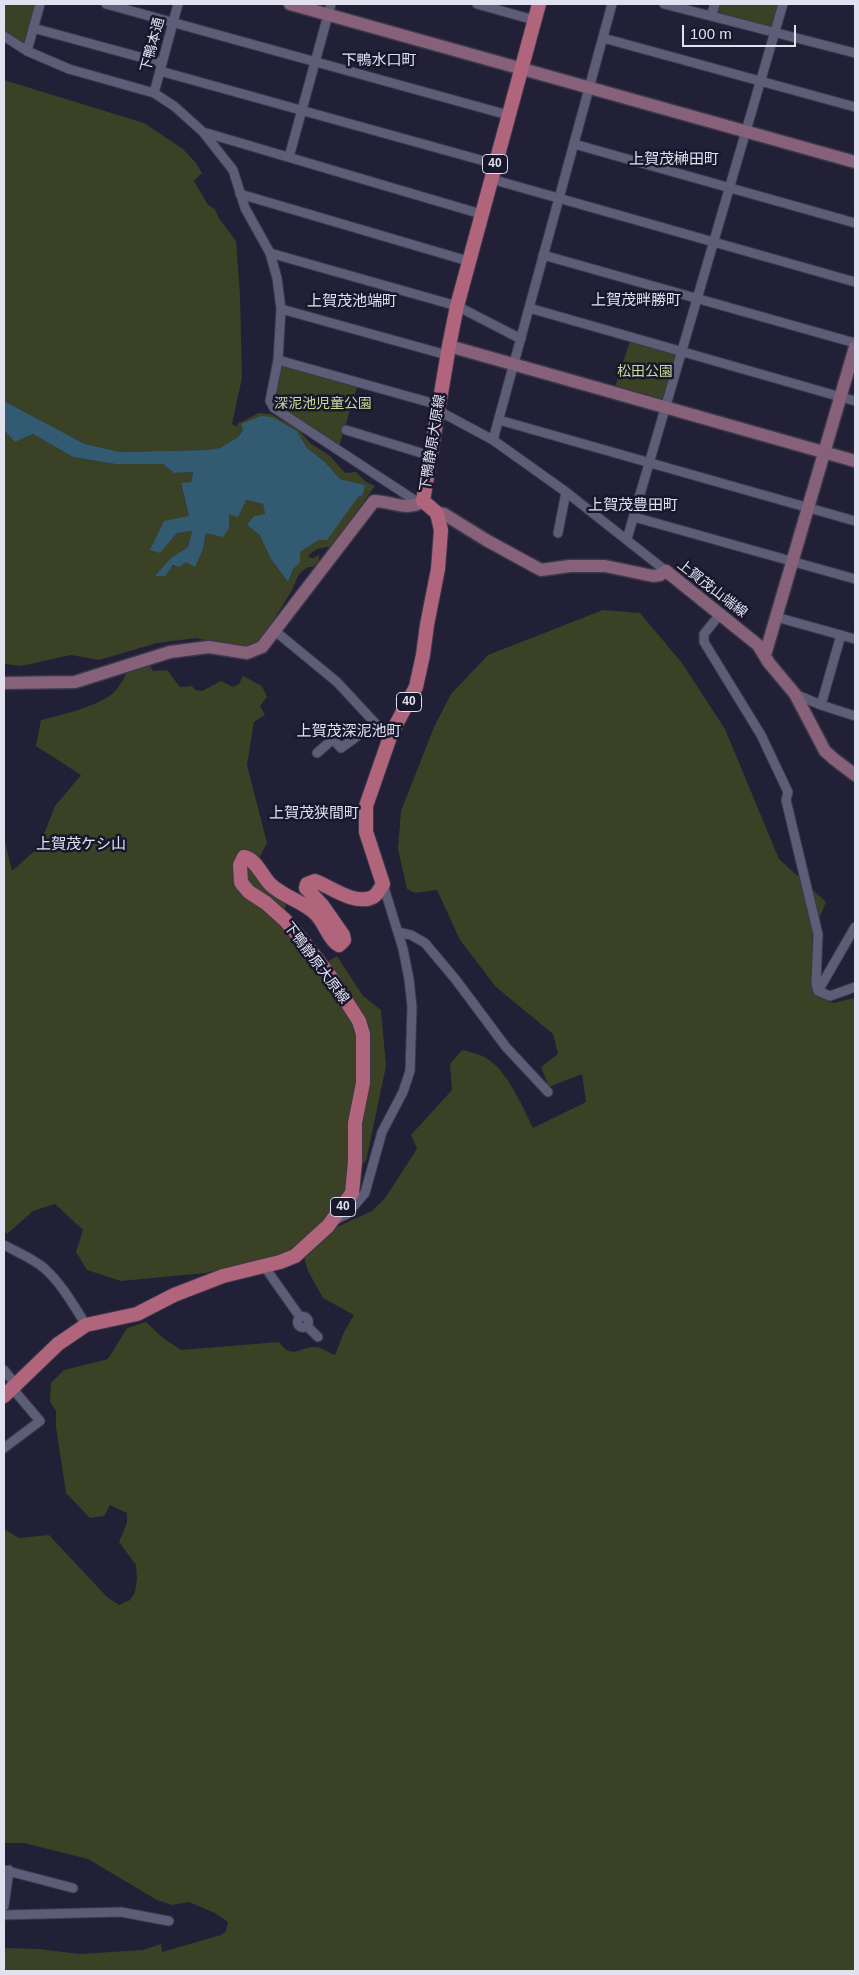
<!DOCTYPE html>
<meta charset="utf-8">
<style>
body{margin:0}
#map{position:relative;width:859px;height:1975px;overflow:hidden;background:#212036;font-family:Arial,sans-serif}
canvas{display:block}
.frame{position:absolute;inset:0;border:5px solid #e1e1f0;pointer-events:none}
.scale{position:absolute;left:682px;top:25px;width:114px;height:22px;box-sizing:border-box;border:2px solid #e1e1f0;border-top:0;padding-left:6px;font-size:15px;line-height:18px;white-space:nowrap;color:#e1e1f0;-webkit-text-stroke:4px #18172c;paint-order:stroke}
</style>
<div id="map">
<canvas width="859" height="1975"></canvas>
<div class="frame"></div>
<div class="scale">100 m</div>
</div>
<script>
const ctx = document.querySelector('canvas').getContext('2d');
ctx.lineJoin = 'round';
function paint(path, color) { ctx.fillStyle = color; ctx.fill(path, 'evenodd'); }
function strokePath(path, color, width, dash) { ctx.strokeStyle = color; ctx.lineWidth = width; ctx.lineCap = dash ? 'butt' : 'round'; ctx.setLineDash(dash || []); ctx.stroke(path); }
function drawText(font, color, halo, rows, align = 'center') {
  ctx.font = font + ' Arial,"Noto Sans JP",sans-serif'; ctx.lineWidth = 5; ctx.setLineDash([]); ctx.textBaseline = 'middle'; ctx.strokeStyle = halo; ctx.fillStyle = color; for (const [text, x, y, turn = 0] of rows) {
    ctx.save(); ctx.translate(x, y); ctx.rotate((+turn || 0) * Math.PI / 180); ctx.textAlign = isNaN(turn) ? turn : align; if (halo) ctx.strokeText(text, 0, 0); ctx.fillText(text, 0, 0); ctx.restore();
  }
}
paint(new Path2D(`
 M4,4H38L27,43L23,44L4,33Z
 M717,4H780L773,29L715,14Z
 M4,80L144,123L183,149L196,163L202,173L194,181L208,205L215,209L218,217L236,241L240,295L242,378L232,424L238,427L237,424L259,413L271,414L298,429L310,443L330,456L345,473L356,472L366,482L375,486L331,547C322,547 313,549 308,557L313,558L319,555V561L313,567H308L299,574L291,592L260,642L252,647L240,648L196,638L157,643L99,660L71,655L21,666L4,664V430L15,442L33,434L73,457L115,464H163L174,473L193,472L191,482L181,484L189,516L160,553L177,533L192,531L188,547L171,558L156,576L203,549L206,533L229,528V514L246,500L263,504L265,514L259,534L271,559L288,582L293,569L300,563V552L319,540L358,497L363,495L365,485L340,479L325,462L307,448L297,431L286,425L241,424L243,430L238,437L220,448L205,450L120,452L85,444L4,401Z
 M630,341L676,354L662,403L614,390Z
 M285,365L357,387L339,447L276,403L279,368Z
 M603,610L640,613L682,663L725,729L779,859L826,902L812,935L813,992L833,1003L855,998V1971H4V1948L39,1949L80,1954L143,1950L161,1944L162,1952L221,1935L226,1931L228,1922L215,1913L189,1902L172,1905L157,1900L88,1859L24,1843H4V1529L19,1538L49,1535L107,1597L119,1605L130,1600L135,1592L137,1579L136,1565L119,1542L127,1523V1513L110,1505L104,1516L90,1518L66,1493L56,1427V1411L50,1402L51,1383L64,1370L108,1359L127,1328L146,1322L163,1338L181,1350L279,1342C293,1361 300,1346 316,1347C321,1347 329,1353 335,1355L344,1332L354,1315L323,1298L308,1271L303,1254L313,1238L372,1211L385,1198L417,1149L411,1135L452,1090L450,1064L462,1050C472,1052 487,1056 494,1064C510,1078 524,1109 533,1128L586,1102L582,1074L549,1087L541,1067L558,1054L553,1034L496,987L460,940L437,890L415,893L407,889L398,849L401,811L434,727L451,694L488,655Z
 M149,664L153,671L167,670L180,687L192,686L195,690L202,691L221,681L233,687L239,684L243,676L262,686L267,697L260,706L265,715L254,722L247,765L267,843L258,860L286,904L282,925L317,968L337,956L363,996L381,1010L386,1066L366,1161L349,1174L344,1197L333,1213L284,1258L270,1257L205,1273L121,1281L87,1270L76,1252L83,1230L55,1204L33,1211L7,1234L4,1231V837L12,871L39,847L55,806L81,775L36,746L41,720C62,715 95,707 112,694C120,687 124,678 129,668Z`), '#3a4124');
paint(new Path2D(`
 M4,401L85,444L120,452L205,450L220,448L238,437L243,430L241,424L261,416L272,417L297,431L307,448L325,462L340,479L365,485L363,495L358,497L327,540H319L300,552V563L293,569L288,582L271,559L259,534L247,525L254,516L265,514L263,504L246,500L238,517L229,514V528L223,537L206,533L203,549L195,567L186,562L179,567L173,565L165,576H155L171,558L188,547L192,531L177,533L160,553L150,550L164,521L189,516L181,483L191,482L193,472L174,473L163,464H115L73,457L33,434L15,442L4,430Z`), '#325b72');
const street = new Path2D(`
 M106,4L508,115
 M477,4L534,20
 M664,4L855,53
 M711,16L715,4
 M33,28L162,63
 M4,36L27,51L69,69L154,93L174,106L203,132L233,170L245,208L270,253L277,278L281,309L278,360L270,401L274,408L419,503
 M603,38L855,107
 M27,51L40,4
 M160,71L495,164
 M154,93L178,4
 M203,132L481,214
 M574,144L855,223
 M289,157L331,4
 M491,179L855,282
 M240,194L468,261
 M270,253L457,306L521,339
 M543,255L855,343
 M529,308L855,401
 M281,309L447,355
 M278,360L439,405
 M439,411L493,440L566,492L666,571
 M499,420L855,521
 M346,430L431,456
 M493,440L612,4
 M634,517L855,579
 M558,533L566,492
 M627,539L783,4
 M721,613L704,634V642L761,735L788,792L786,800L818,934L816,984L818,991
 M776,617L855,639
 M275,631L337,682L375,723L391,734
 M795,694L821,705L855,716
 M821,705L841,635
 M317,753L333,739L341,748L375,723
 M855,927L818,991L830,996L855,987
 M398,932L411,935L425,943L456,980L506,1047L548,1092
 M335,1220L347,1214L365,1193L382,1132L403,1092L410,1071L412,1007L409,979L403,949L383,884
 M4,1245C17,1252 32,1258 44,1268C62,1284 74,1306 86,1325
 M264,1266L300,1317
 M297.5 1322a5.5 5.5 0 1 1 11 0a5.5 5.5 0 1 1-11 0Z
 M307,1326L318,1337
 M4,1370L16,1385
 M4,1448L40,1421L12,1388
 M4,1870L73,1888
 M4,1906L9,1870
 M4,1915L121,1912L169,1921`);
const secondary = new Path2D(`
 M290,4L855,162
 M449,346L855,461
 M437,513L444,514L486,540L541,570L570,566H605L653,576L660,575L666,571L758,645L769,663L795,694L825,751L834,759L855,775
 M765,655L855,347
 M4,683L75,682L170,652L209,647L247,653L262,647L374,501C391,501 407,512 423,501`);
const primary = new Path2D(`
 M4,1396L58,1344L86,1325L137,1314L174,1295L223,1276L280,1262L295,1256L328,1226L352,1193L355,1162V1123L363,1083V1034L359,1021L330,976L302,940L285,920L266,903L249,892L243,885L241,882L240,865L244,857C256,859 262,876 270,884C283,897 303,901 316,914C325,923 329,940 339,945L344,940L343,935L322,905L306,888L307,884L315,881C331,887 355,906 373,897C378,894 380,888 383,884L366,832V806L391,734L416,687L423,655L427,625L438,569L441,530L437,513L423,501L449,346L457,306L539,4`);
strokePath(street, '#3a394b', 11);
strokePath(secondary, '#3a394b', 15);
strokePath(primary, '#3a394b', 16);
strokePath(street, '#5d5d77', 9);
strokePath(secondary, '#87617a', 12);
strokePath(primary, '#b0657c', 14);
for (const [x, y, w] of [
 [495,164,25],
 [409,702,25],
 [343,1207,25]
]) { const box = new Path2D(); box.roundRect(x - w / 2, y - 9.5, w, 19, 4); ctx.fillStyle = '#18172c'; ctx.fill(box); strokePath(box, '#e1e1f0', 1); }
drawText('bold 12px', '#e1e1f0', null, [
 ["40",495,164],
 ["40",409,702],
 ["40",343,1207]
]);
drawText('14px', '#e1e1f0', '#18172c', [
 ["下鴨本通",153,45,-75],
 ["下鴨静原大原線",433,443,-81],
 ["上賀茂山端線",712,589,38],
 ["下鴨静原大原線",316,963,53]
]);
drawText('14px', '#c9db97', '#18172c', [
 ["松田公園",645,372],
 ["深泥池児童公園",323,404]
]);
drawText('15px', '#e1e1f0', '#18172c', [
 ["下鴨水口町",379,61],
 ["上賀茂榊田町",674,160],
 ["上賀茂畔勝町",636,301],
 ["上賀茂池端町",352,302],
 ["上賀茂豊田町",633,506],
 ["上賀茂深泥池町",349,732],
 ["上賀茂狭間町",314,814],
 ["上賀茂ケシ山",81,845]
]);
</script>
